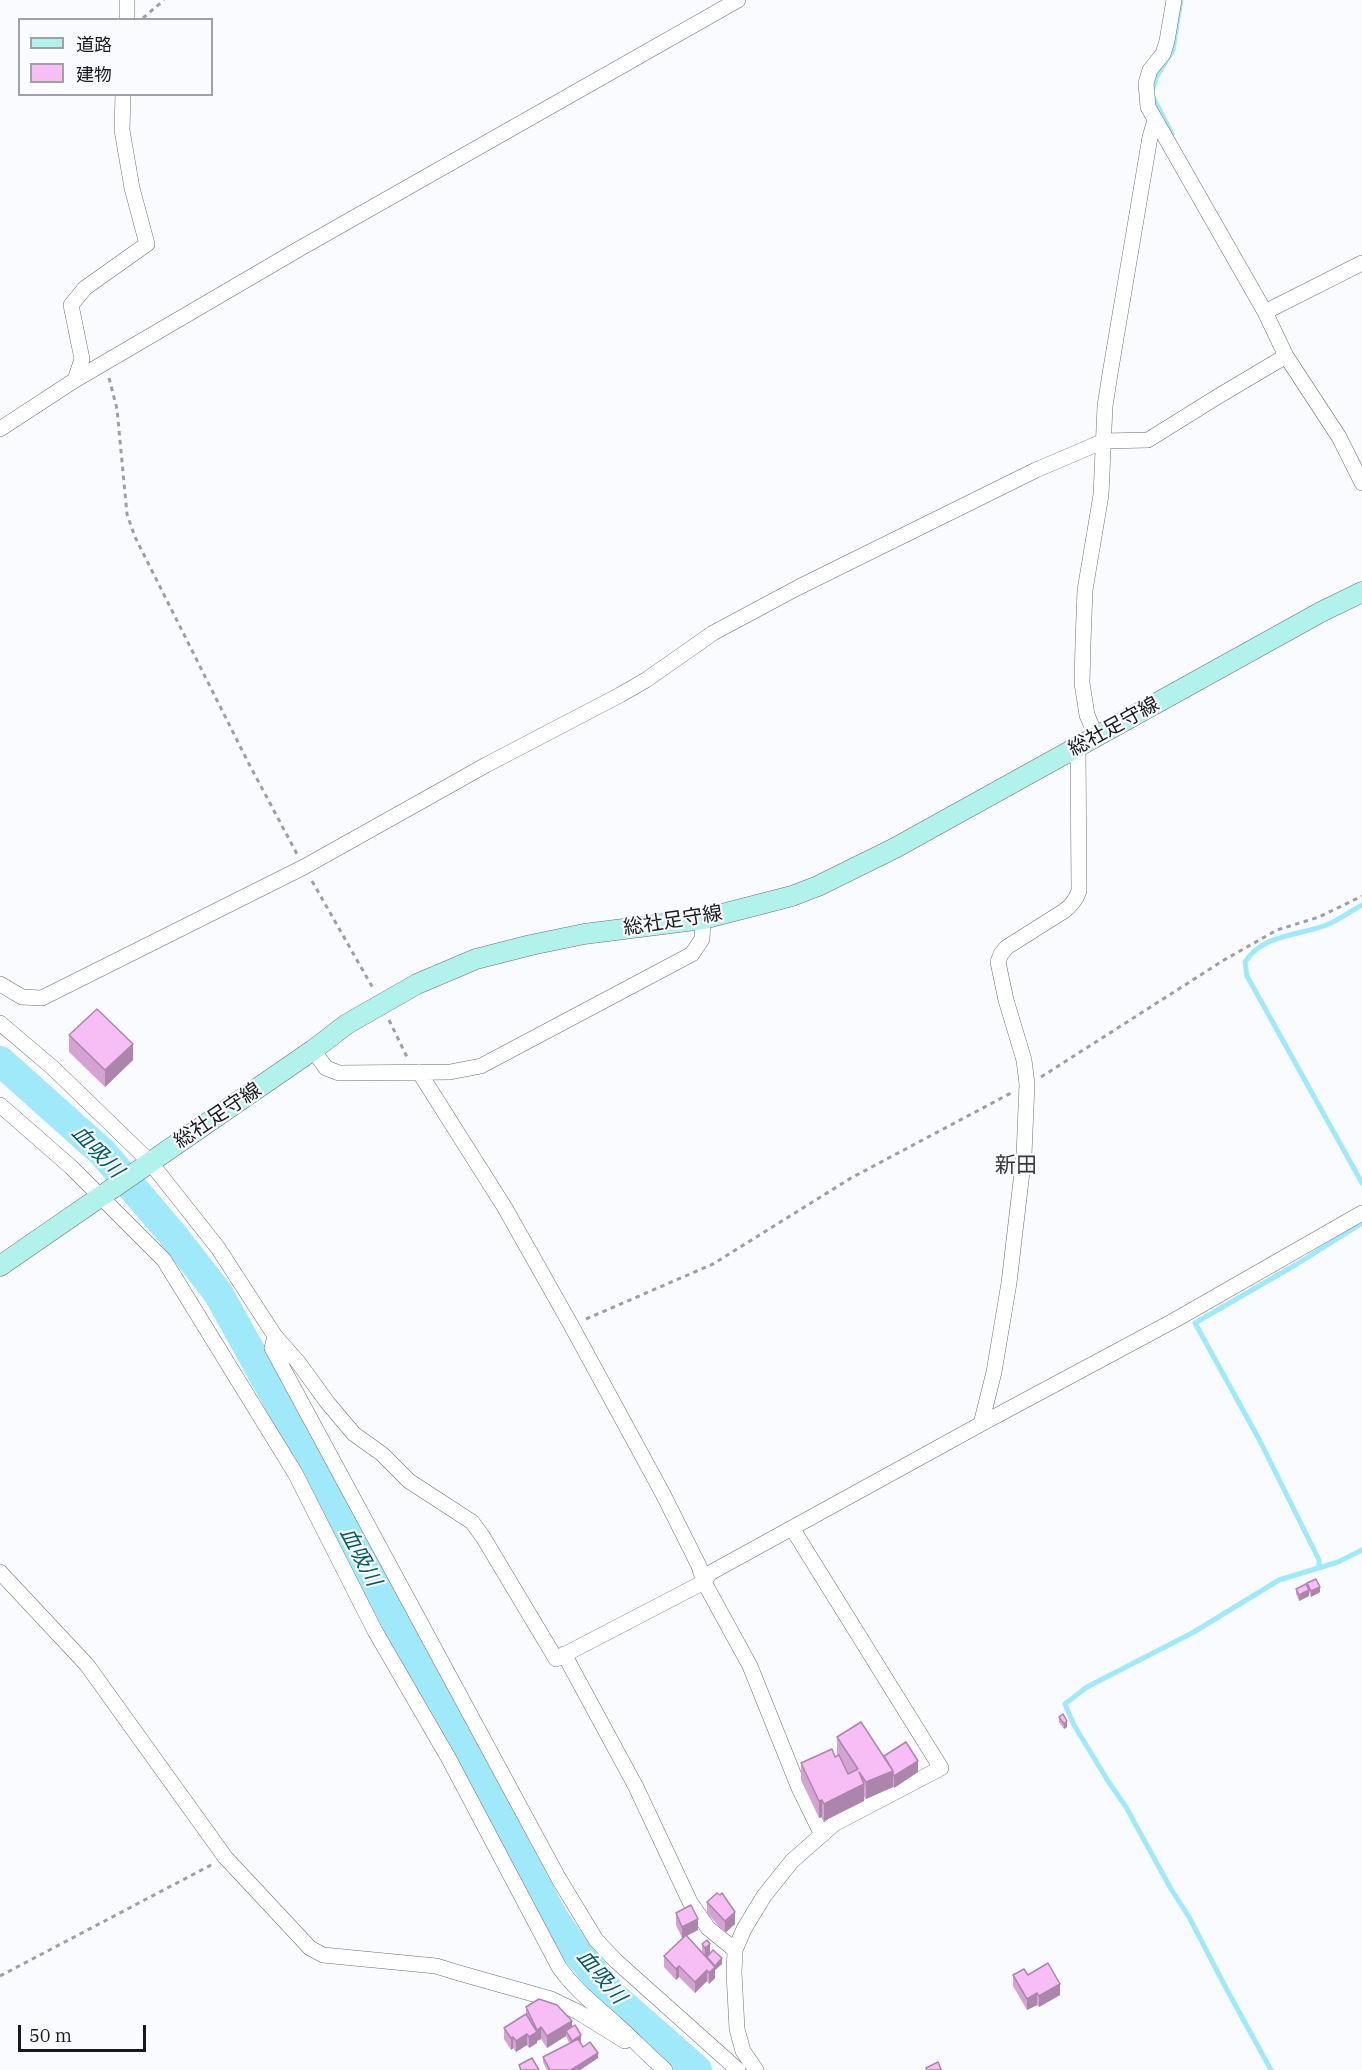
<!DOCTYPE html>
<meta charset="utf-8">
<style>
body{margin:0}
#map{position:relative;width:1362px;height:2070px;overflow:hidden;background:#f9fbfe;font-family:"IBM Plex Serif","Noto Sans JP",serif}
canvas{display:block}
.legend{position:absolute;left:18px;top:18px;width:195px;height:78px;box-sizing:border-box;background:#f9fbfe;border:2px solid #9fa1a3;margin:0;padding:8px 10px;list-style:none;font-size:18px;color:#18191b}
.legend li{display:flex;align-items:center;gap:12px;height:30px}
.legend b{width:30px;border:2px solid #9fa1a3}
.scale{position:absolute;left:18px;top:2025px;width:128px;height:27px;box-sizing:border-box;border:3px solid #18191b;border-top:0;padding-left:8px;font-size:18px;line-height:21px;white-space:nowrap;color:#18191b;-webkit-text-stroke:4px #f9fbfe;paint-order:stroke}
</style>
<div id="map">
<canvas width="1362" height="2070"></canvas>
<ul class="legend">
<li><b style="height:8px;background:#b2f2ed"></b>道路</li>
<li><b style="height:16px;background:#f6bef5"></b>建物</li>
</ul>
<div class="scale">50 m</div>
</div>
<script>
const ctx = document.querySelector('canvas').getContext('2d');
ctx.lineJoin = 'round';
function strokePath(path, color, width, dash) { ctx.strokeStyle = color; ctx.lineWidth = width; ctx.lineCap = dash ? 'butt' : 'round'; ctx.setLineDash(dash || []); ctx.stroke(path); }
function paint(path, color) { ctx.fillStyle = color; ctx.fill(path, 'evenodd'); }
function drawText(font, color, halo, rows, align = 'center') {
  ctx.font = font + ' "IBM Plex Serif","Noto Sans JP",serif'; ctx.lineWidth = 4.5; ctx.setLineDash([]); ctx.textBaseline = 'middle'; ctx.strokeStyle = halo; ctx.fillStyle = color; for (const [text, x, y, turn = 0] of rows) {
    ctx.save(); ctx.translate(x, y); ctx.rotate((+turn || 0) * Math.PI / 180); ctx.textAlign = isNaN(turn) ? turn : align; if (halo) ctx.strokeText(text, 0, 0); ctx.fillText(text, 0, 0); ctx.restore();
  }
}
strokePath(new Path2D(`
 M1153,88L1157,76L1173,50L1181,0
 M1153,97L1172,134
 M1362,905C1351,911 1340,919 1329,924C1301,936 1263,933 1245,962L1247,976L1362,1183
 M1319,1567V1560L1260,1441L1195,1323L1297,1264L1362,1223
 M1271,2070L1226,1988L1189,1917L1171,1889L1126,1807L1108,1781L1074,1725L1065,1704L1087,1687L1194,1632L1279,1580L1338,1562L1362,1550`), '#9fe9fb', 5);
strokePath(new Path2D(`
 M0,1061L103,1153L172,1234L218,1293L304,1448L554,1919L577,1952L613,1996L697,2070`), '#9fe9fb', 30);
const street = new Path2D(`
 M127,0V20
 M1174,0L1167,41L1163,54L1150,70L1146,83L1148,107L1265,312L1286,356L1339,437L1362,483
 M1265,312L1362,263
 M75,380L82,359L71,305L85,288L147,244L132,188L122,130L123,94
 M0,429L75,380L299,249L738,0
 M1096,736L1087,715L1082,683L1083,643L1085,590L1101,495L1105,406L1110,374L1150,137L1155,120
 M0,984L22,997L42,998L304,867L486,765L620,695L646,680L713,633L799,587L1036,470L1104,441L1148,440L1217,397L1286,356
 M0,1023L53,1068L150,1162L218,1248L275,1336L298,1362L327,1402L354,1434L382,1454L409,1481L472,1522L483,1537L556,1659L704,1582L710,1573L981,1424L1175,1320L1362,1213
 M313,1050L326,1068L339,1073L450,1072L481,1066L692,954L702,939L703,919
 M419,1072L505,1208L571,1325L663,1494L699,1566L704,1582L750,1666L799,1788L822,1835
 M0,1105L71,1167L164,1260L295,1473L375,1631L449,1759L559,1967C575,1990 595,2005 616,2024C633,2039 648,2055 665,2070
 M275,1336L272,1348L559,1879L596,1940L616,1961L738,2070
 M981,1424L994,1372L1009,1283L1024,1155L1027,1084L1024,1060L1006,1000L998,962L1001,954L1007,947L1064,911C1072,905 1076,900 1079,891L1078,746
 M0,1572L87,1665L225,1857L310,1948L323,1955L436,1966L459,1973L551,1999L578,2012L625,2041
 M564,1654L636,1787L690,1902L708,1928L735,1950
 M756,2070L743,2051L737,2029L734,1973L735,1950L744,1929L764,1896L792,1861L834,1824L941,1768L792,1528`);
const secondary = new Path2D(`
 M0,1266L313,1050L347,1024L417,984L476,959L531,945L584,934L703,919L792,896L818,886L895,848L1321,612L1362,592`);
strokePath(street, '#6d6f74', 16);
strokePath(secondary, '#6d6f74', 21);
strokePath(new Path2D(`
 M143,18L164,0
 M109,378L117,409L127,514L135,537L248,762L297,854
 M312,881L374,990
 M389,1020L407,1057
 M1041,1077L1224,960L1277,930L1319,917L1362,896
 M586,1319L713,1264L851,1178L1011,1093
 M0,1976L213,1864`), '#9d9fa2', 3, [4.5, 4.5]);
strokePath(street, '#fff', 15);
strokePath(secondary, '#b2f2ed', 20);
paint(new Path2D(`
 M69,1035L133,1060L105,1087L69,1052Z
 M1307,1583L1320,1592L1311,1597L1309,1592V1596L1299,1601L1296,1594V1589L1307,1587Z
 M1059,1717L1067,1727L1064,1729L1059,1722Z
 M837,1737L884,1756L918,1772L894,1788L893,1786V1787L866,1799L864,1797V1801L824,1821L822,1817L819,1818L801,1780V1763L835,1757L838,1756L837,1754Z
 M707,1902L735,1924L725,1933L707,1913Z
 M676,1913L698,1930L687,1936L702,1952V1944L722,1964L715,1970V1978L709,1984L707,1981L695,1993L679,1977L676,1980L664,1967V1956L682,1938L676,1925Z
 M1013,1975H1028L1060,1995L1039,2007L1037,2005L1027,2010L1013,1986Z
 M526,2007L572,2027L581,2041H580L583,2047L598,2058L580,2070H547L543,2062V2057L569,2043L566,2036L547,2048L541,2039L537,2041V2040V2043L529,2048L527,2045L516,2052L513,2048L511,2050L504,2039V2028L526,2015Z`), '#d4a3d3');
paint(new Path2D(`
 M133,1044V1060L105,1087V1070Z
 M1320,1587V1592L1311,1597V1591Z
 M1309,1590V1596L1299,1601V1595Z
 M1067,1721V1727L1064,1729V1724Z
 M918,1761V1772L894,1788V1776Z
 M893,1771V1787L866,1799V1782Z
 M864,1784V1801L824,1821V1804Z
 M822,1800V1817L819,1818V1801Z
 M735,1912V1924L725,1933V1921Z
 M698,1919V1930L682,1938V1927Z
 M710,1944V1956L705,1960V1948Z
 M722,1958V1964L715,1970V1978L709,1984V1973Z
 M679,1966V1977L676,1980V1969Z
 M707,1970V1981L695,1993V1982Z
 M1060,1984V1995L1039,2007V1996Z
 M1037,1993V2005L1027,2010V1999Z
 M572,2021V2032L566,2031V2036L547,2048V2036Z
 M541,2027V2039L537,2041V2030Z
 M537,2032V2043L529,2048V2037Z
 M527,2034V2045L516,2052V2041Z
 M581,2035V2041L572,2047V2041Z
 M513,2037V2048L511,2050V2038Z
 M598,2053V2058L580,2070H571Z`), '#ac85ac');
const building = new Path2D(`
 M97,1009L133,1044L105,1070L69,1035Z
 M1316,1579L1320,1587L1311,1591L1307,1583Z
 M1306,1584L1309,1590L1299,1595L1296,1589Z
 M1063,1714L1067,1721L1064,1724L1059,1717Z
 M861,1722L893,1771L866,1782L859,1772L864,1784L824,1804L822,1800L819,1801L801,1763L832,1749L835,1757L839,1755L848,1774L858,1769L837,1737Z
 M906,1742L918,1761L894,1776L893,1774V1771L884,1756Z
 M717,1893L720,1895L722,1893L735,1912L725,1921L707,1902Z
 M691,1905L698,1919L682,1927L676,1913Z
 M686,1935L715,1967L709,1973L707,1970L695,1982L679,1966L676,1969L664,1956Z
 M707,1940L710,1944L705,1948L702,1944Z
 M713,1950L722,1958L715,1966L707,1957Z
 M1048,1963L1060,1984L1039,1996L1037,1993L1027,1999L1013,1975L1024,1969L1028,1975Z
 M539,1999L557,2005L572,2021L547,2036L541,2027L537,2030L526,2007Z
 M526,2014L537,2032L529,2037L527,2034L516,2041L513,2037L511,2038L504,2028Z
 M575,2025L581,2035L572,2041L566,2031Z
 M578,2039L583,2047L590,2042L598,2053L571,2070H550L543,2057Z
 M532,2058L539,2070H521L519,2065Z
 M938,2062L941,2069L939,2070H927L926,2068Z`);
paint(building, '#f6bef5');
strokePath(building, '#ac85ac', 1.5);
drawText('20px', '#18191b', '#f9fbfe', [
 ["総社足守線",1114,727,-29],
 ["総社足守線",673,921,-9],
 ["総社足守線",218,1116,-34]
]);
drawText('italic 21px', '#005968', '#f9fbfe', [
 ["血吸川",97,1152,46],
 ["血吸川",360,1557,62],
 ["血吸川",601,1977,50]
]);
drawText('21px', '#37393d', '#f9fbfe', [
 ["新田",1016,1166]
]);
</script>
